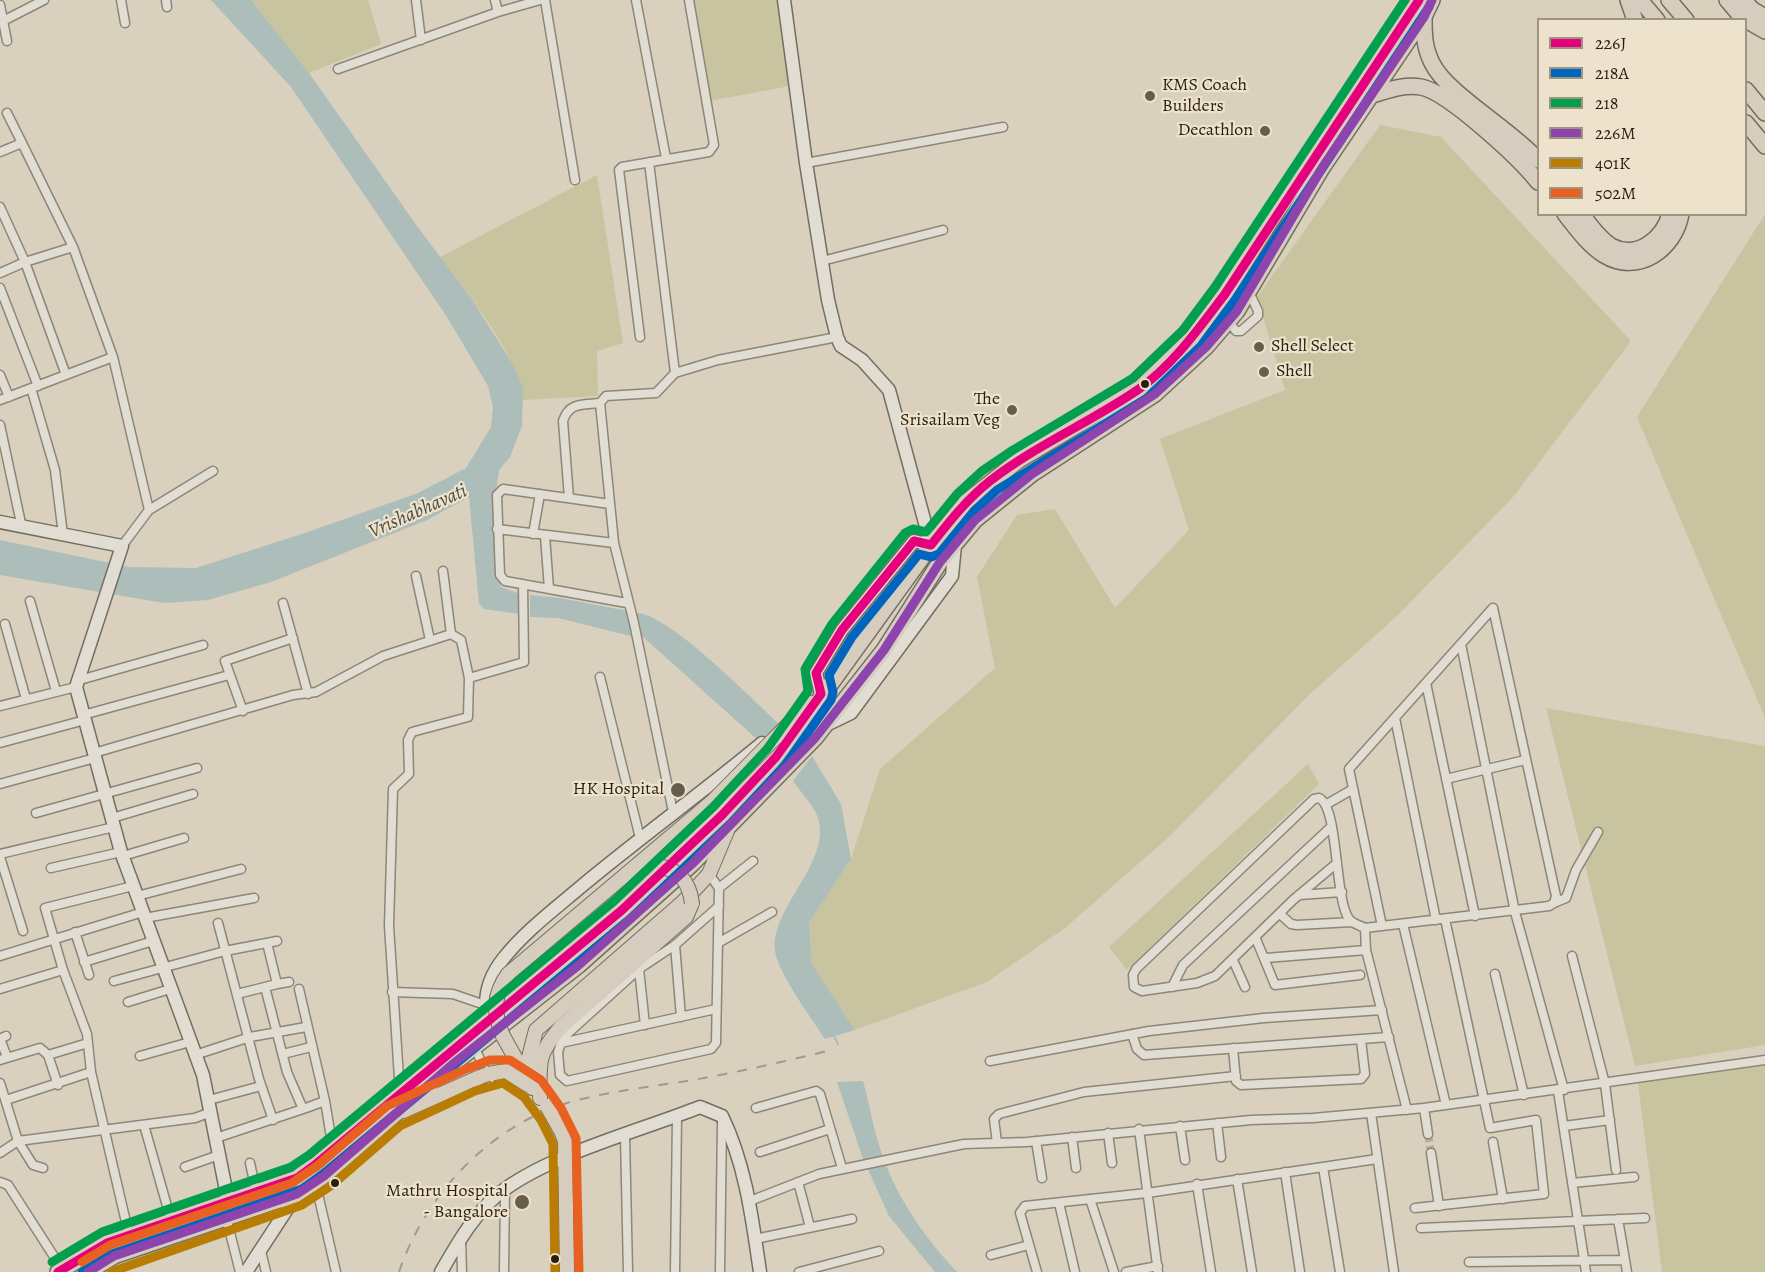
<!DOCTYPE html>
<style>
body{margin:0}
#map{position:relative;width:1765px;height:1272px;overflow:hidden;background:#d9d0bd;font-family:Alegreya,serif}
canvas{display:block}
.legend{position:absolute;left:1537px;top:18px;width:210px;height:198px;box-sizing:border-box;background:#ede3cd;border:2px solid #a09481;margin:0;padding:8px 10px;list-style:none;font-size:18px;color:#2c1e0e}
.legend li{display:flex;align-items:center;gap:12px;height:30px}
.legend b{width:30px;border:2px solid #a09481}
</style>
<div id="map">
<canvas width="1765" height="1272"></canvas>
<ul class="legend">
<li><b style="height:8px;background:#e5007d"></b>226J</li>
<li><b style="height:8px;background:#0065bd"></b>218A</li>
<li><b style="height:8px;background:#029f4e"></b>218</li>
<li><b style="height:8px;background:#8e44ad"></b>226M</li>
<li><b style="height:8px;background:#ba7d04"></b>401K</li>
<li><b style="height:8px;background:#e86121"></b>502M</li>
</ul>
</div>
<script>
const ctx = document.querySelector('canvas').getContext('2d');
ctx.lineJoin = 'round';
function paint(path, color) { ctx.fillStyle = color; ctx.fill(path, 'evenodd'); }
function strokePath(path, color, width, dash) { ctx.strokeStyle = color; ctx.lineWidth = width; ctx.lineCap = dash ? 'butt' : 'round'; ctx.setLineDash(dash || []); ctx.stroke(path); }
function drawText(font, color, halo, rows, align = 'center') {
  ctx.font = font + ' Alegreya,serif'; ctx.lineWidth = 4.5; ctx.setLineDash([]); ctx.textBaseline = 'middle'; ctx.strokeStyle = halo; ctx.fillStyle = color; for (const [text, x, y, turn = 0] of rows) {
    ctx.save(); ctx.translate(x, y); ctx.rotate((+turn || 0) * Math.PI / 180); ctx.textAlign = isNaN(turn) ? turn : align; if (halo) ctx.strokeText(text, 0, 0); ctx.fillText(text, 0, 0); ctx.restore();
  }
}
paint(new Path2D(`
 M251,0H368L381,44L309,73Z
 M693,0H780L790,86L709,101Z
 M1380,125L1441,137L1631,341L1513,497L1398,615L1309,695L1170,836L1065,928L987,982L855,1030L812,964L809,923L851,859L880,769L995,668L977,577L1017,515L1055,509L1115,608L1189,530L1160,439L1285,390L1257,297Z
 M597,175L623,343L597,351L598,396L523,400C523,362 465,289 440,257Z
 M1765,214V718L1637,417Z
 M1546,708L1765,746V1045L1635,1066Z
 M1308,764L1319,784L1127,970L1109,947Z
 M1765,1060V1272H1662L1638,1083Z`), '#c8c4a0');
paint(new Path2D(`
 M211,0H251L309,73L417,226L471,298L514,366L523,388L522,426L510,457L499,470L494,508L496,571L501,587L520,594L519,614L484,609L479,603L469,497L427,520L271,582L208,600L164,603L0,575V540L129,567L196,568L308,532L418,493L466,468L491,427L493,407L488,386L447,317L291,87Z
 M530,595L560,598L628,611L634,637L558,618L530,617Z
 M636,613C667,612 753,700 779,724L759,741L642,636Z
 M812,756L841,804L851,859L809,923L812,964L855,1030L825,1039C812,1019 778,973 775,951C770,905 839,857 815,811C809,801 800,791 793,781Z
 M863,1081C869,1103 873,1126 880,1148C894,1194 924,1237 957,1272H935L889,1216L862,1156L837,1082Z`), '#adbdb9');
strokePath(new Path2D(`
 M834,1036L838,1044`), '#adbdb9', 2);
strokePath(new Path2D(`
 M1428,1134L1431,1153`), '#b6ac9a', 8, [8, 4]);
const street = new Path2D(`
 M121,0L125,23
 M166,0L167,7
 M416,0L421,40
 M495,0L498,12L540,0
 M545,0L575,180
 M636,0L666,158
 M0,5L7,41
 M3,21L44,0
 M338,69L498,12
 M7,113L22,143
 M0,152L22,143L73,247L113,357L0,400
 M649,162L675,373
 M806,163L1003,127
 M0,207L25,262L73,247
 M822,261L943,230
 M0,273L25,262L66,375
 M0,288L38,386
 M1228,321L1236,331H1241L1258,316V311L1249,292
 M640,337L619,170L622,167L709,152L714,145L689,0
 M113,357L149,510
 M0,375L9,397
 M31,388L55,470L63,535
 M0,425L22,528
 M569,498L563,421C569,402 583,405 600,403
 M610,504L503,489L497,495L500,575L505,581L627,603
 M497,529L614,543
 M533,534L540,494
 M545,536L549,589
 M122,546L149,510L213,471
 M443,571L451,634
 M416,576L430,640
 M30,601L56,691
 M283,603L308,694
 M5,624L26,699
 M1461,644L1515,912L1564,1090
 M600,677L640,838
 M76,681L203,645
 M1426,683L1475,916
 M0,706L76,687
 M243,711L225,661L293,638
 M83,715L229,675
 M1395,718L1436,920
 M0,743L85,720
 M94,753L293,695L316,692L383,656L451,634L461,640L469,678
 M1446,779L1525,760
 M0,784L95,758
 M1327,804L1353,789
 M673,812L634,623L614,543L600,403L606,396L656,393L675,373L718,360L837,337
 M36,813L197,768
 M112,818L193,794
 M0,854L114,827
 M123,856L184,838
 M0,857L23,931
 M1337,863L1293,900L1215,976L1197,983L1142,991L1134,987L1133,975L1136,969L1314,799L1319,798C1339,807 1334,898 1349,919C1353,924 1359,925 1365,928
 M51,868L121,852
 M709,874L719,888L716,1043L711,1049L567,1081L560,1075L558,1052L561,1043L716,1009
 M719,888L753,861
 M1299,895L1342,892
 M137,896L241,869
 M1554,903L1566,898L1576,870L1598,832
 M1280,914L1291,924L1297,925L1352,922
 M145,918L254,898
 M218,923L259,1079L273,1120
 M1403,924L1446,1105
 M1382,926L1349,769L1493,608
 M75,932L89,975
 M1256,939L1275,985L1360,975
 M718,943L772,912
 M675,945L681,1017
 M0,956L143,912
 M1572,956L1605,1084L1616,1170
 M1266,958L1366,950
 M1233,960L1245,987
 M84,962L153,941
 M1495,974L1524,1095
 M114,981L225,951L277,941
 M277,984L289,982
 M1172,987L1183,965L1331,827
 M0,989L63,970
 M299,989L325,1101L333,1149
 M392,992L453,994L485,1005
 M237,994L277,984L267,943
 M128,1002L170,989
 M645,1025L639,969L675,945L719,906
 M1132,1034L1137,1049L1144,1055L1389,1037
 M6,1036L0,1039L7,1057
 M561,1043L565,1036L639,969
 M475,1048L490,1082
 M1233,1048L1236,1081L1241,1085L1361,1079L1365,1074L1361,1040
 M283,1054L311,1047
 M48,1055L88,1043
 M195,1055L250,1037L306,1027
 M140,1056L190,1042
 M0,1060L40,1048L48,1055L58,1085
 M990,1061L1149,1031L1264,1018L1382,1010
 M0,1083L18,1141L0,1153
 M1558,1091L1586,1272
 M400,1093L389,926L393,789L409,774L408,740L412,732L468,717L469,678L524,662L523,584
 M6,1100L91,1072
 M209,1100L261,1086
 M756,1108L816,1091L820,1094L842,1168
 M1424,1108L1428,1134
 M303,1109L325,1101
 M1407,1110L1366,950L1365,928L1549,906L1554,903L1556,896L1493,608
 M1371,1113L1394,1272
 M1217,1123L1221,1157
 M144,1125L171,1220
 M1180,1126L1185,1160
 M1564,1126L1610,1120
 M1139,1129L1158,1272
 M1108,1133L1112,1163
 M625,1136L628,1272
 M1072,1137L1076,1168
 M216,1138L303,1109L287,1072L265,987
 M1036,1141L1042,1178
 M1493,1142L1503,1199
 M997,1143L994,1119L999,1114L1084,1092L1236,1076
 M760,1152L830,1129
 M1431,1153L1439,1206
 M250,1163L256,1191
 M185,1167L219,1155
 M1323,1167L1340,1272
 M43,1168L33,1165L18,1141L195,1118L211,1112
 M1285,1172L1300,1272
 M1237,1179L1252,1272
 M315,1181L336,1272
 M0,1182L8,1185L62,1269
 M798,1182L810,1227
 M1572,1183L1634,1177
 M1197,1184L1211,1272
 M1090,1199L1114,1272
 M750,1201L819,1174L964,1144L1027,1142L1251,1120L1313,1118L1424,1108L1765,1060
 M1059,1203L1075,1272
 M1415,1208L1544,1194L1536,1120L1490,1128L1445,919
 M226,1217L240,1272
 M1618,1219L1627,1272
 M1421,1228L1645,1218
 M129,1235L91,1072L87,1034L63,970L45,908L133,886
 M461,1239L462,1272
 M755,1239L852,1219
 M261,1251L266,1272
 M991,1255L1029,1245
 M1469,1262L1625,1260
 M504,1272L505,1189
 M675,1272L677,1116
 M720,1272L722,1122
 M799,1272L879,1251
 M1037,1272L1020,1213L1025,1206L1147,1193L1377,1159
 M1126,1272L1158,1266`);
const secondary = new Path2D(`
 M784,0L806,163L828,300L837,337L841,346L862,360L889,390L931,545L914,541L842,630L816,673L821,694
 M0,522L122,546L76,687L121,852L203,1075L228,1200
 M826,725L851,713L952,576L955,545
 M488,1019C483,998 489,977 503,959C525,931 556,908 583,885C642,836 703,792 762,743
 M246,1272L297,1194
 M441,1272C458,1242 477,1209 505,1189C555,1153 642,1130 700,1107L722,1116C746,1166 752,1218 760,1272`);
const primary = new Path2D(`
 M775,738L810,703
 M503,1003L520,982L642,872L657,866
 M503,1036L527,1079
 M488,1074L506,1071L528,1085
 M532,1088L528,1061L536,1030L683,902L709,874L727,831
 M540,1098C539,1063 537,1054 561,1027L686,917L692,903
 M403,1111L480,1077
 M561,1131L565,1141L567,1272`);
const highway = new Path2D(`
 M1628,0L1635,20
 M1640,0L1657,20
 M1669,0L1686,20
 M1727,0L1744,20
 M1743,0L1753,10L1765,17
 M1424,17C1424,34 1424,47 1432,63C1447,94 1511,129 1538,160
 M1746,20L1765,31
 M1746,90L1765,113
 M1372,95C1389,90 1404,84 1421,87C1448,92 1520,159 1538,182
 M1746,123L1765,146
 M1565,214C1577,229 1588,245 1604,255C1638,276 1675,249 1681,214
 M1582,214C1590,226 1599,238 1611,246C1637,260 1663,239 1670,214
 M58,1272L107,1243L297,1178L622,910L722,815L788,743L931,545L966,502L1019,460L1140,388L1192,338L1225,294L1270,222L1419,0
 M88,1272L114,1256L297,1194L324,1176L454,1063L579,965L692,864L815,738L884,650L940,562L975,520L1032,474L1155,394L1206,347L1237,311L1322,168L1424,17L1432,0`);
strokePath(street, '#8d8679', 11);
strokePath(secondary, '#746e62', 15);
strokePath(primary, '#746e62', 16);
strokePath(highway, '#746e62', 18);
strokePath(street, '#e2ddd3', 8);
strokePath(secondary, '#e2ddd3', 12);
strokePath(primary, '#d6cdbf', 14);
strokePath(highway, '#d6cdbf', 15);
strokePath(new Path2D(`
 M399,1272C425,1195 489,1127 567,1103C608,1091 651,1087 693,1080C738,1072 783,1062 827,1051`), '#a09b92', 2, [10, 10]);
const primaryBridge = new Path2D(`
 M657,866C679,869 689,881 692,903
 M503,1036C493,1013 493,995 508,974L714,800L775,738
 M480,1077L488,1074
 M547,1106L561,1131`);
strokePath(primaryBridge, '#746e62', 16, []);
strokePath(primaryBridge, '#d6cdbf', 14);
strokePath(new Path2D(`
 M58,1272L107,1243L297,1178L316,1164L622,910L722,815L776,757L821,694L816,673L842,630L914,541L931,545C949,522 967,499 990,481C1036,445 1091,422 1139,389C1173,365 1200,327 1225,294L1419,0`), '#e5007d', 9);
strokePath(new Path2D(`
 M82,1272L112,1254L302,1189L323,1174L630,919L730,824L785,765L831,700L833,692L829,675L852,637L919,554L931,557L939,554L975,510L997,490L1147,398L1201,346L1235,300L1429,7`), '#0065bd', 9);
strokePath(new Path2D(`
 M52,1262L102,1232L291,1167L309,1155L614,901L713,807L767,749L808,691L805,669L832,624L905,533L913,529L926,532L957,494L982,471L1013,450L1133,378L1183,330L1215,287L1405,0`), '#029f4e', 9);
strokePath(new Path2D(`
 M88,1272L114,1256L297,1194L324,1176L454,1063L579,965L692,864L815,738L884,650L940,562L975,520L1032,474L1155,394L1206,347L1237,311L1322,168L1424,17L1432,0`), '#8e44ad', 9);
strokePath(new Path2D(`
 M111,1272L302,1205L332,1185L400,1126L475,1091L503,1083L524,1097L541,1120L553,1144L555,1272`), '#ba7d04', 9);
strokePath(new Path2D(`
 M82,1262L110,1245L292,1183L317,1166L387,1106L466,1069L490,1060H510L541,1080L561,1108L576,1138L579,1272`), '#e86121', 9);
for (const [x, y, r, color] of [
 [1150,96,6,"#695c4b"],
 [1265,131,6,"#695c4b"],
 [1259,347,6,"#695c4b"],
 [1264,372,6,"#695c4b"],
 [1145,384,5,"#2c1e0e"],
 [1012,410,6,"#695c4b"],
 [678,790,8,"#695c4b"],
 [335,1183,5,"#2c1e0e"],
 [522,1202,8,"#695c4b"],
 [555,1259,5,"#2c1e0e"]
]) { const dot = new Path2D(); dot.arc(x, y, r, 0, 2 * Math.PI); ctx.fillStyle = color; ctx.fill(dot); strokePath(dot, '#ede3cd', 2); }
drawText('18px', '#2c1e0e', '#ede3cd', [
 ["KMS Coach",1162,86,"left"],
 ["Builders",1162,107,"left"],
 ["Decathlon",1253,131],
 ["Shell Select",1271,347,"left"],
 ["Shell",1276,372,"left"],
 ["The",1000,400],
 ["Srisailam Veg",1000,421],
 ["HK Hospital",664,790],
 ["Mathru Hospital",508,1192],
 ["- Bangalore",508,1213]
], 'right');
drawText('italic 20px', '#4d4b41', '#ede3cd', [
 ["Vrishabhavati",418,512,-24]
]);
</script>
